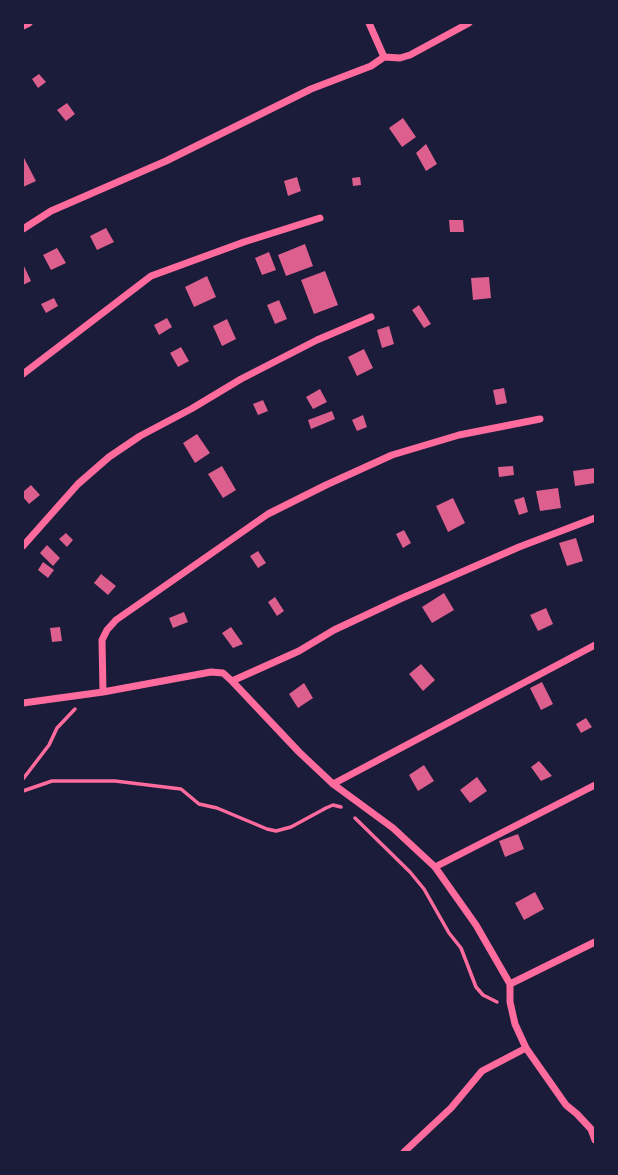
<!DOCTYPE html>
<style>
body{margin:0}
#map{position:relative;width:618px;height:1175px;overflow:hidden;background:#1b1b3a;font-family:Lato,sans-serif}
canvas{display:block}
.frame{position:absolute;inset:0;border:24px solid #1b1b3a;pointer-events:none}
</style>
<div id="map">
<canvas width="618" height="1175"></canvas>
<div class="frame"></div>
</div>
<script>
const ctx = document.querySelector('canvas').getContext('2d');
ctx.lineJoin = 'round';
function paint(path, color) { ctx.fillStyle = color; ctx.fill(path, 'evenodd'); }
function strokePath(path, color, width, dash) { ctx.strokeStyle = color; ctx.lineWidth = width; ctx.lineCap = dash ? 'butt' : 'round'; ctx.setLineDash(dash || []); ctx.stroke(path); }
paint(new Path2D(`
 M39,74L46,82L38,88L32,79Z
 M67,103L75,114L66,121L57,110Z
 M403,118L416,137L402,147L389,128Z
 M426,144L437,164L426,171L416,153Z
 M23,156L36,181L23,187Z
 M297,177L301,191L288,196L284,181Z
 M360,177L361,185L353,186L352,178Z
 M449,220H463L464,232H450Z
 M106,228L114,242L97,250L90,236Z
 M305,244L313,266L286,276L278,255Z
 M57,248L66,263L51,270L43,255Z
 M269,252L276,270L262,275L255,258Z
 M23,264L31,281L23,285Z
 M325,271L338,305L314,314L301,280Z
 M207,276L216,297L194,307L185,287Z
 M489,277L491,298L473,300L471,278Z
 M54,298L58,306L46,313L41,304Z
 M279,300L287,319L275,324L267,305Z
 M419,305L431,324L424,328L412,310Z
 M167,318L172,327L159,335L154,325Z
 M227,319L236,339L222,346L213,326Z
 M389,326L394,344L382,348L377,330Z
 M181,347L189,361L178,367L170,353Z
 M364,349L373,368L357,376L348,357Z
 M504,388L507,403L496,405L493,390Z
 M320,389L327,402L313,409L306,397Z
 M263,400L268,411L258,415L253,404Z
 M332,411L335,419L311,429L308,420Z
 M363,415L367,427L357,431L352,420Z
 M197,434L210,453L195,463L183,443Z
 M222,466L236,490L223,498L208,474Z
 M513,466L514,475L499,477L498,467Z
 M595,468V483L575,486L573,471Z
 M31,485L40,495L29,504L23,497V492Z
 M558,488L561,508L540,511L536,491Z
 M524,497L528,512L519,515L514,500Z
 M453,498L465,523L448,532L436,506Z
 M404,530L411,543L403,548L396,534Z
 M66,533L73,540L67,547L59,539Z
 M576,538L583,561L567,566L559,543Z
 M47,545L60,558L53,566L40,553Z
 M258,551L266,563L258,568L250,556Z
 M43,562L54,570L48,578L38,570Z
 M101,574L116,586L108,595L94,583Z
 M444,593L454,610L432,623L422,607Z
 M275,597L284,611L277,616L268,602Z
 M546,608L553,624L538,631L530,615Z
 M184,612L188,622L173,628L169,618Z
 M60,627L62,641L52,642L50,628Z
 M231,627L243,644L233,648L222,633Z
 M421,664L435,680L423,691L409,674Z
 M542,682L553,704L541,710L530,688Z
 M304,683L313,698L298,708L289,694Z
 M586,718L592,727L581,733L576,724Z
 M539,761L552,776L541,781L531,767Z
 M424,765L434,781L418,791L409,775Z
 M477,777L487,791L470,803L460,790Z
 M518,834L524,849L505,857L499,841Z
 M535,892L544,909L524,920L515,903Z`), '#dd5f8e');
strokePath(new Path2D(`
 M23,779L49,745L57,728L75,709
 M23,791L52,781H115L181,789L199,804L217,808L267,829L276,831L291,827L326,808L333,805L341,807
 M355,818L410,872L424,889L449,933L461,948L476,987L483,995L497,1002`), '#ff6b9d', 3.5);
strokePath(new Path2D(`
 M369,23L384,57L400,58L410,55L469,23
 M23,26L29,23
 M23,229L51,211L166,161L311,89L371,66L384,57
 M23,374L151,276L244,242L320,218
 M23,546L78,484L109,457L140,436L191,409L241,379L317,340L371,317
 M232,681L299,651L334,630L400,599L519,547L595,518
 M103,692L102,640L107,630L116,620L268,514L326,485L392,455L459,435L540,419
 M23,703L103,692L211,672L223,673L232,681L299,752L333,784L393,828L435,867L476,925L510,984V1002L515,1024L526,1048L566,1105L577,1114L591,1129L595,1140
 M333,784L595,645
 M435,867L595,785
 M510,984L595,942
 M404,1152L451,1108L482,1071L526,1048`), '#ff6b9d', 7);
</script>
